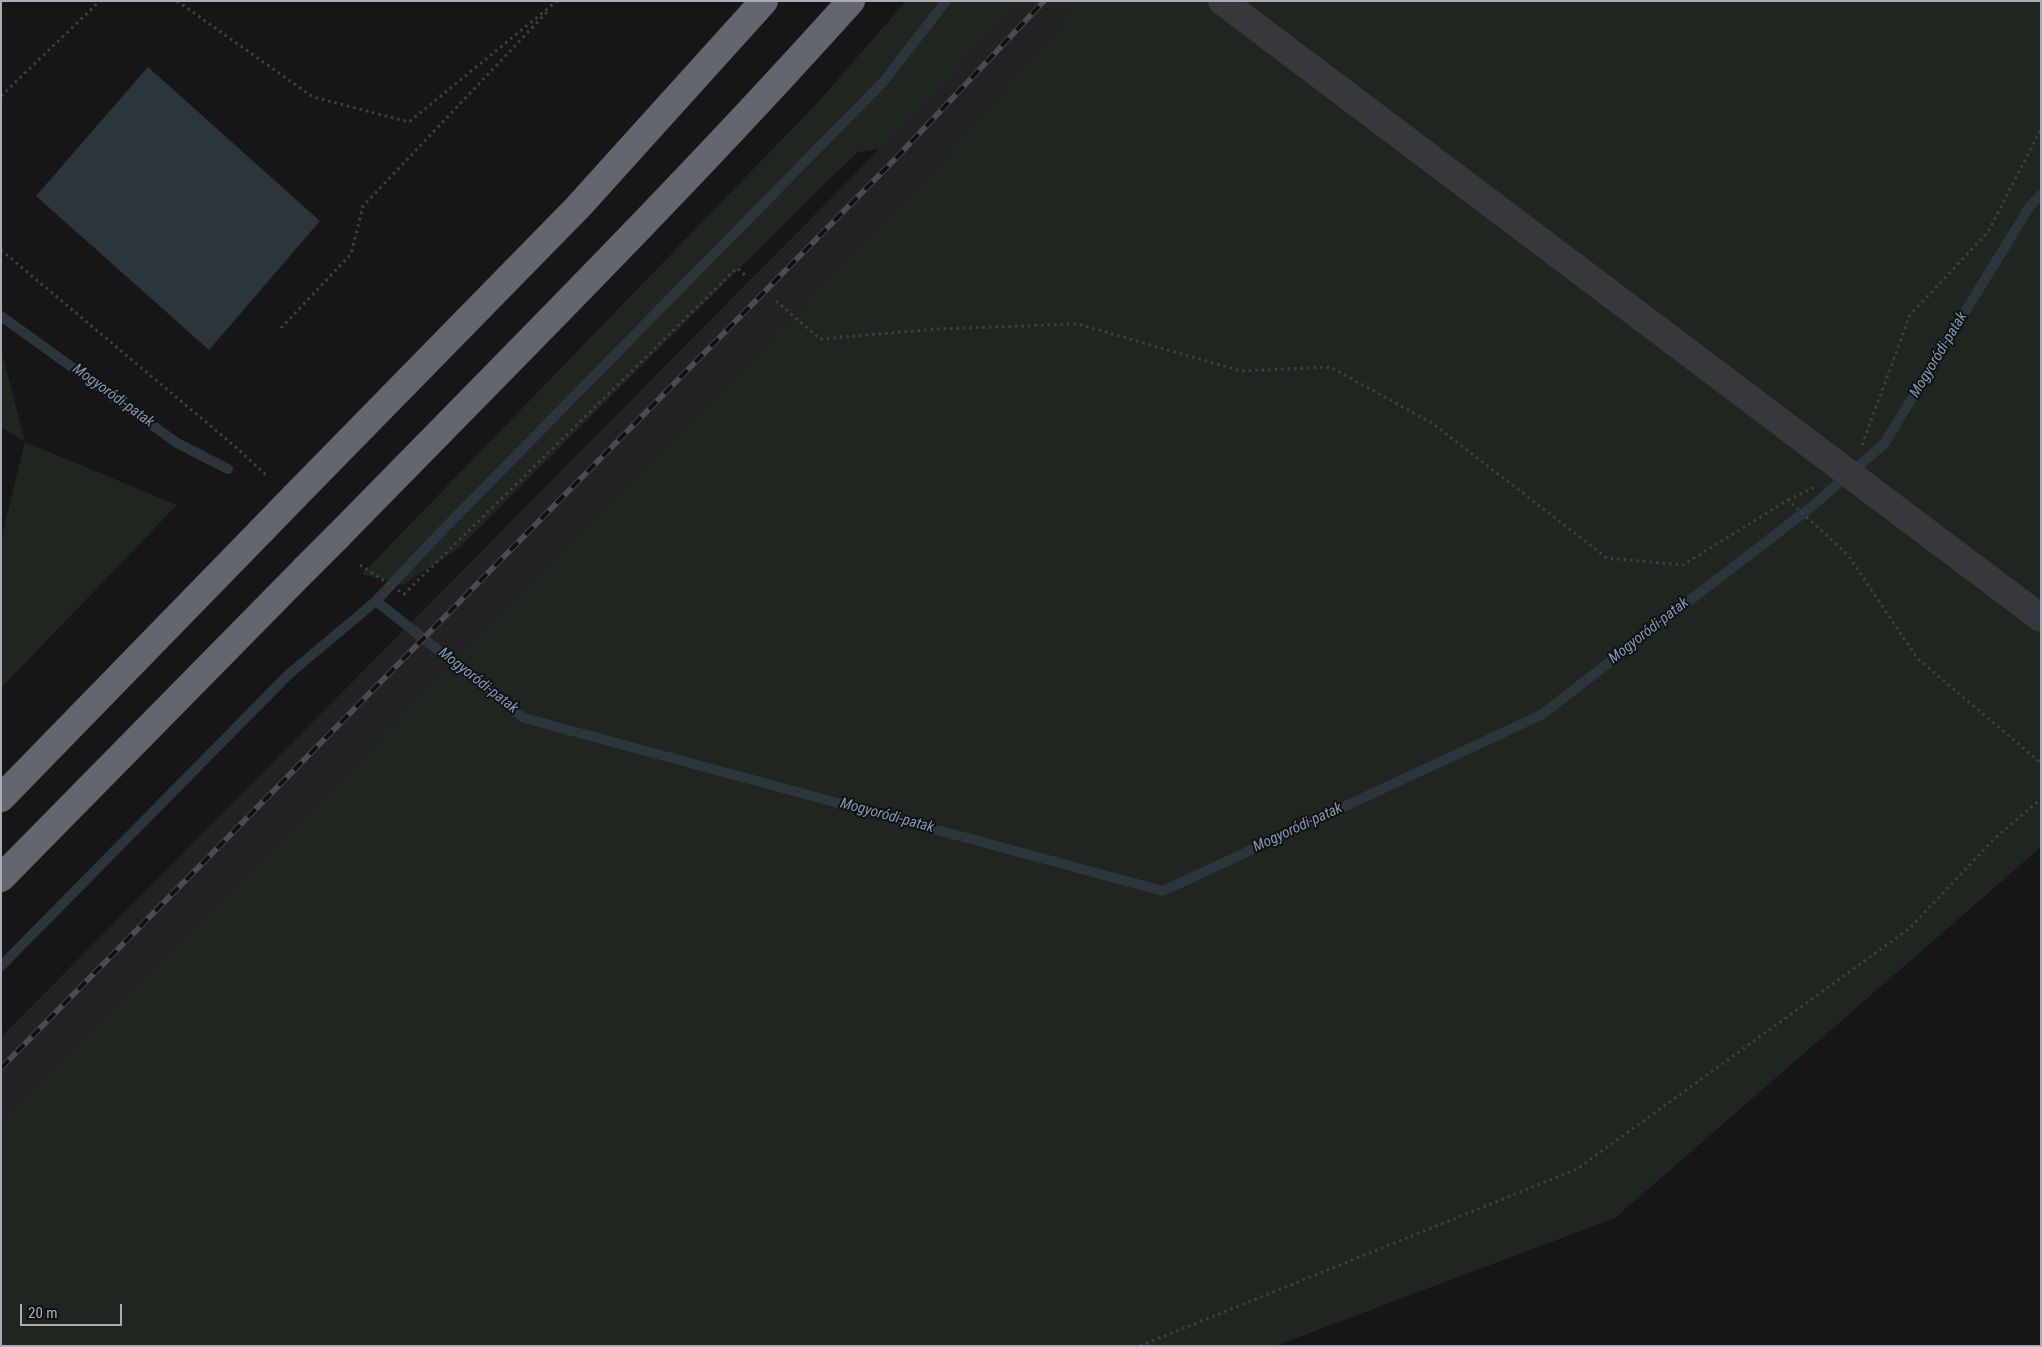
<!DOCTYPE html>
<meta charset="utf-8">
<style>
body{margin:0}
#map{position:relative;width:2042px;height:1347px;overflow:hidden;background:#161618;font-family:"Roboto Condensed",sans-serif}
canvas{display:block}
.frame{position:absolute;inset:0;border:2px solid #a8adb8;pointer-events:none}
.scale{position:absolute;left:20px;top:1304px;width:102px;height:22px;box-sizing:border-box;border:2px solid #a8adb8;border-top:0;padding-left:6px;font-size:15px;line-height:18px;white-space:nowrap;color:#a8adb8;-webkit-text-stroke:4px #111113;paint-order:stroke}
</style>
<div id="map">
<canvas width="2042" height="1347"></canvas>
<div class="frame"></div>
<div class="scale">20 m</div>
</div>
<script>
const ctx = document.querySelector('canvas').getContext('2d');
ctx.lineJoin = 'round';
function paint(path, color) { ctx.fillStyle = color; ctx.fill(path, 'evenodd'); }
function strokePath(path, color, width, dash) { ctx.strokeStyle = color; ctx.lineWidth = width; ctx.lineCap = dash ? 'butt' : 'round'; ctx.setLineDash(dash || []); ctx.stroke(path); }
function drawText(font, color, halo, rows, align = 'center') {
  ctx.font = font + ' "Roboto Condensed",sans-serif'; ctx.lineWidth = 4; ctx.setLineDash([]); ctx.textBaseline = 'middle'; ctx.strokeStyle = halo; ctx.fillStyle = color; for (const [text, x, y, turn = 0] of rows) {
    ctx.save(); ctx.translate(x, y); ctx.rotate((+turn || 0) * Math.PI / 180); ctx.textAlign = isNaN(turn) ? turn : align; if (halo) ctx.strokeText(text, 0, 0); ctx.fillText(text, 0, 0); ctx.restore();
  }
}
paint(new Path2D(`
 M1026,1H1080L914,191L1,1122V1037Z`), '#222225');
paint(new Path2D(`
 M906,1H1026L880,149L858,152L819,189L458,549L403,585L362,574L820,100Z
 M1080,1H2041V847L1615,1218L1275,1346H1V1122L914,191Z
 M1,349L25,442L177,505L1,688V539L25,442L1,427Z`), '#1e261f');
paint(new Path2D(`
 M148,67L320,221L209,350L36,196Z`), '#2c353c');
strokePath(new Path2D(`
 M1,316L177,443L228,469
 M376,601L524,718L1163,891L1541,715L1810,508L1884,444L2030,206L2041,195
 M1,966L289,674L376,601L434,539L884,81L946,1`), '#2c353c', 10);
strokePath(new Path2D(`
 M177,1L313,97L409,122L557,1
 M1,96L100,1
 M1,250L238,449L268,477
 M776,301L820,339L938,329L1078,324L1241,371L1330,367L1432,423L1607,558L1683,565L1788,500L1848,555L1917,658L2041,763
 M281,328L351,254L363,206L548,11
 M1862,445L1910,315L1988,232L2041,129
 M1788,500L1815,487
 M360,565L404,594L737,268L747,277
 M1140,1346L1577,1169L1910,928L1994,839L2041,799`), '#3d3f44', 3, [2.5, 4]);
strokePath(new Path2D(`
 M1222,1L1815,448
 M1864,485L2041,618`), '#37383d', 28);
strokePath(new Path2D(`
 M294,497L578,207L764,1
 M338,536C511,359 686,185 851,1
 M1,798L262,530
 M1,878L305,569`), '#63666e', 28);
const rail = new Path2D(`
 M1,1068L898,156L1044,1`);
strokePath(rail, '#4a4c52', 5.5);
strokePath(rail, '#111113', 4, [11]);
strokePath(new Path2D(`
 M1815,448L1864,485`), '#37383d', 28);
strokePath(new Path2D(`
 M262,530L294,497
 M305,569L338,536`), '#63666e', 28);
drawText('italic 15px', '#7f9bb3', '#111113', [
 ["Mogyoródi-patak",1939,355,-59],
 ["Mogyoródi-patak",113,396,36],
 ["Mogyoródi-patak",1649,631,-38],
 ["Mogyoródi-patak",478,681,38],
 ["Mogyoródi-patak",887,816,15],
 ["Mogyoródi-patak",1298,828,-25]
]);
</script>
